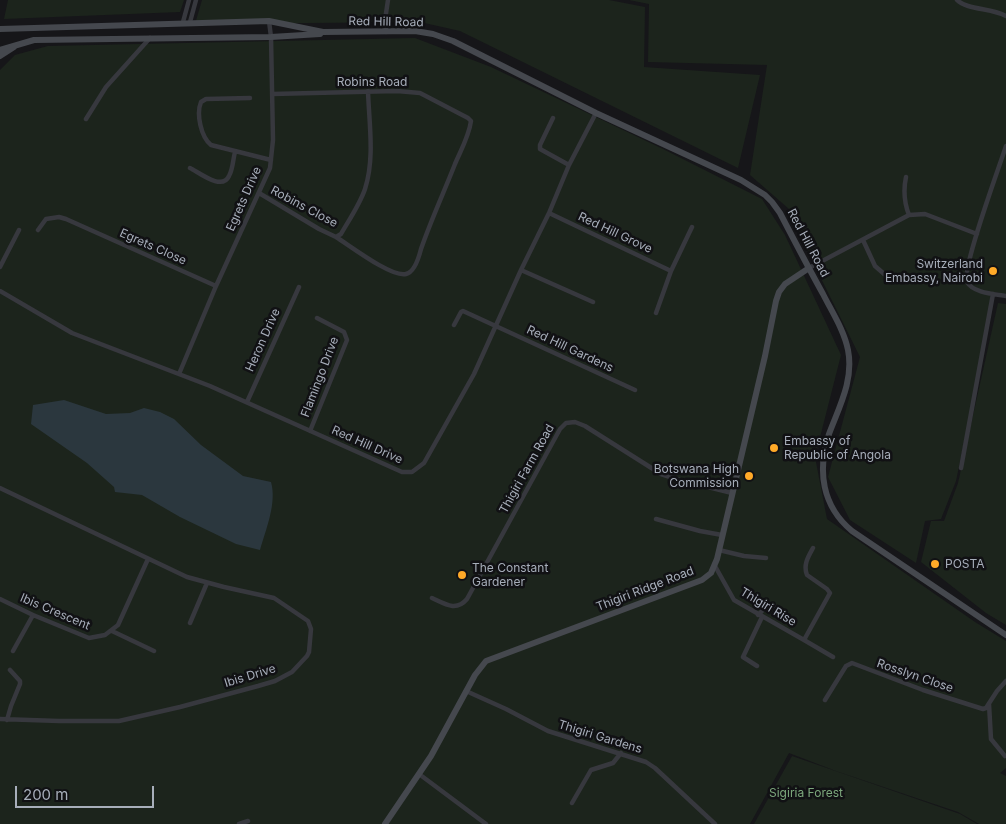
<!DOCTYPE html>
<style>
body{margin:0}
#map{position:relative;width:1006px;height:824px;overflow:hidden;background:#161619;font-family:Inter,sans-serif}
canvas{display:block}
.scale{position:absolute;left:15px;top:786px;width:139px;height:22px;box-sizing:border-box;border:2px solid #a7aeba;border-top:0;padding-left:6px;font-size:15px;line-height:18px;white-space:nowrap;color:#a7aeba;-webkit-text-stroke:4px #111114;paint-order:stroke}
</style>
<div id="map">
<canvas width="1006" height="824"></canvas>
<div class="scale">200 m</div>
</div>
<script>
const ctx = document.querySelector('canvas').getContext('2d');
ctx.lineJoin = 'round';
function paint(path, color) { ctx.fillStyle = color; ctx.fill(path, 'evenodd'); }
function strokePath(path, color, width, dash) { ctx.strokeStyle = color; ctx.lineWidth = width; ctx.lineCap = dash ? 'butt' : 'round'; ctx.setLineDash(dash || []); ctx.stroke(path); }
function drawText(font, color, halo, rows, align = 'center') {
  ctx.font = font + ' Inter,sans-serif'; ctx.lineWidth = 5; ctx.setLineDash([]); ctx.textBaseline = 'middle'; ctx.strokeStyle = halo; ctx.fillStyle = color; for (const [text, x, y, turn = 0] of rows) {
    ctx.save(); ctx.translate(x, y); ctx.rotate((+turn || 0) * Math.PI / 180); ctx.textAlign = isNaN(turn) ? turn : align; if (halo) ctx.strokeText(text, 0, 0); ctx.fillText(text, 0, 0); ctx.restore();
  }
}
paint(new Path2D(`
 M8,0H184L180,12L4,19Z
 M202,0H609L645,7L644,67L760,75L738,168L460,31L420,22L195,24Z
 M629,0H1006V294L995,292L956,481L941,519L925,521L916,563L850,520L828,477L860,357L801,238L789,209L750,175L767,65L648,62L649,4Z
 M415,38L491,67L663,149L762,199L785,235L841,355L815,457L827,519L975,622L1006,641V768L1000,773L1006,776V824H979L958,812L836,771L789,753L750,824H0V70L15,55L48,46Z
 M998,303L1006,304V625L986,613L921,562L931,521H944L958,483Z
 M792,756L960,814L977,824H754Z`), '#1c241c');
paint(new Path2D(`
 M64,400L106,414L130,413L144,408L160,412L174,419L201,445L243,476L271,482C277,503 266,529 260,550L236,544L180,517L142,495L115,492L114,487L87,463L31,424L33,405Z`), '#2b373e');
strokePath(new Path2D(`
 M957,0C967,10 992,8 1006,16
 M183,22L189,0
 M190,22L196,0
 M386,32L385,20L388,0
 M272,94L397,91L420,93L468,118L471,121C469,136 461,150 455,164C444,192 431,220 421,249C419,257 415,272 406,274C392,278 349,245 336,237
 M250,98L206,99L201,102C196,114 201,137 211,145L271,160
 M553,118L540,145V149L569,165
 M86,119L106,87L150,38
 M1006,146C1000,165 961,270 967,282C973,293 995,294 1006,296
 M190,168C200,173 222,191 229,176C233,169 233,159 235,152
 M906,177C903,191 904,202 909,215
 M259,193L319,229L336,237L341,234C349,220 360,204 365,189C375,158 369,123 368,91
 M549,213L671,271
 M38,230L46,219L59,217L66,219L216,286
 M863,240L875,266L891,280
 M0,267L19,230
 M809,268L909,215L925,214L977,234
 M521,270L593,302
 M0,291L72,333L210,386L402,472H412L424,463L474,374L521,270L549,213L569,165L596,113
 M656,313L671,271L692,227
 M454,325L461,312L463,311L635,390
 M179,374L216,286L270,168L273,140L271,37L269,21
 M247,402L299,287
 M310,431L347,340L344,332L317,318
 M961,468L993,294
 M0,488L187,577L224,587L274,598L308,621L311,629L309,652L307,656L292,672L275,681L258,686L180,707L119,721H59L0,719
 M656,519L700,531L722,535
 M719,550L744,556L766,558
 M715,566L734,600L804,640L830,593L827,589L807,575C803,565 808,557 813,548
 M432,598C445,604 456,612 467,599L560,429L566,423L575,422L585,426L661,474L676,479L732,493
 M0,599L33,615L89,638L105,635L118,625L148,559
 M758,615L764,609L774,606
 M190,623L207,583
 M112,631L154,651
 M804,640L833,657
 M13,651L33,615
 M757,666L743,657L762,617
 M466,691L506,709L548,731L646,762L655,768L715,824
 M825,700L846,666L852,663L923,690L983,709L986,708L997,691L1006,681
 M989,704L991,739L1005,756
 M7,720L11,706L20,684V681L10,670
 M419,774L486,824
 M572,803L591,770L613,763L621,753
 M239,824L248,821`), '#37383e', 4.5);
strokePath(new Path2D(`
 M0,29L269,21L323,32L415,31L433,34L453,41L596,113L741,180L765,195L772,202L780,213C794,240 808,267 823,294C832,312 844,330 848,350C854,380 839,407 829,434C817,471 822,506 852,531L1006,635
 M0,50L34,40L271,37L320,34
 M0,56L14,47
 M385,824L431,756L475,675L486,661L702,580L711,573L717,559L765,356L776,301L779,292L785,284L809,268`), '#45484e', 6);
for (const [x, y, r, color] of [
 [993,271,5,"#ffaa28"],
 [774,448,5,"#ffaa28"],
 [749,476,5,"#ffaa28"],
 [935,564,5,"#ffaa28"],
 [462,575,5,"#ffaa28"]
]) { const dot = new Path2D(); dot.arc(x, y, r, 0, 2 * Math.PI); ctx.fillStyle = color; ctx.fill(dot); strokePath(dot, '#111114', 2); }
drawText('12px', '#a7aeba', '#111114', [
 ["Red Hill Road",386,22,1],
 ["Robins Road",372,82],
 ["Egrets Drive",244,199,-66],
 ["Robins Close",304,207,28],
 ["Red Hill Grove",615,233,25],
 ["Red Hill Road",808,243,62],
 ["Egrets Close",153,247,24],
 ["Heron Drive",263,340,-66],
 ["Red Hill Gardens",570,349,25],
 ["Flamingo Drive",320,377,-69],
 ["Red Hill Drive",367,445,24],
 ["Thigiri Farm Road",527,469,-61],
 ["Thigiri Ridge Road",645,589,-21],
 ["Thigiri Rise",768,607,31],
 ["Ibis Crescent",55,612,23],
 ["Ibis Drive",250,676,-17],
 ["Rosslyn Close",915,676,19],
 ["Thigiri Gardens",600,737,17]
]);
drawText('12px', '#a7aeba', '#111114', [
 ["Switzerland",983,264,"right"],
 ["Embassy, Nairobi",983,278,"right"],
 ["Embassy of",784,441],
 ["Republic of Angola",784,455],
 ["Botswana High",739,469,"right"],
 ["Commission",739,483,"right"],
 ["POSTA",945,564],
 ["The Constant",472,568],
 ["Gardener",472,582]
], 'left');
drawText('12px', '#7ca77c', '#111114', [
 ["Sigiria Forest",806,793]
]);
</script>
